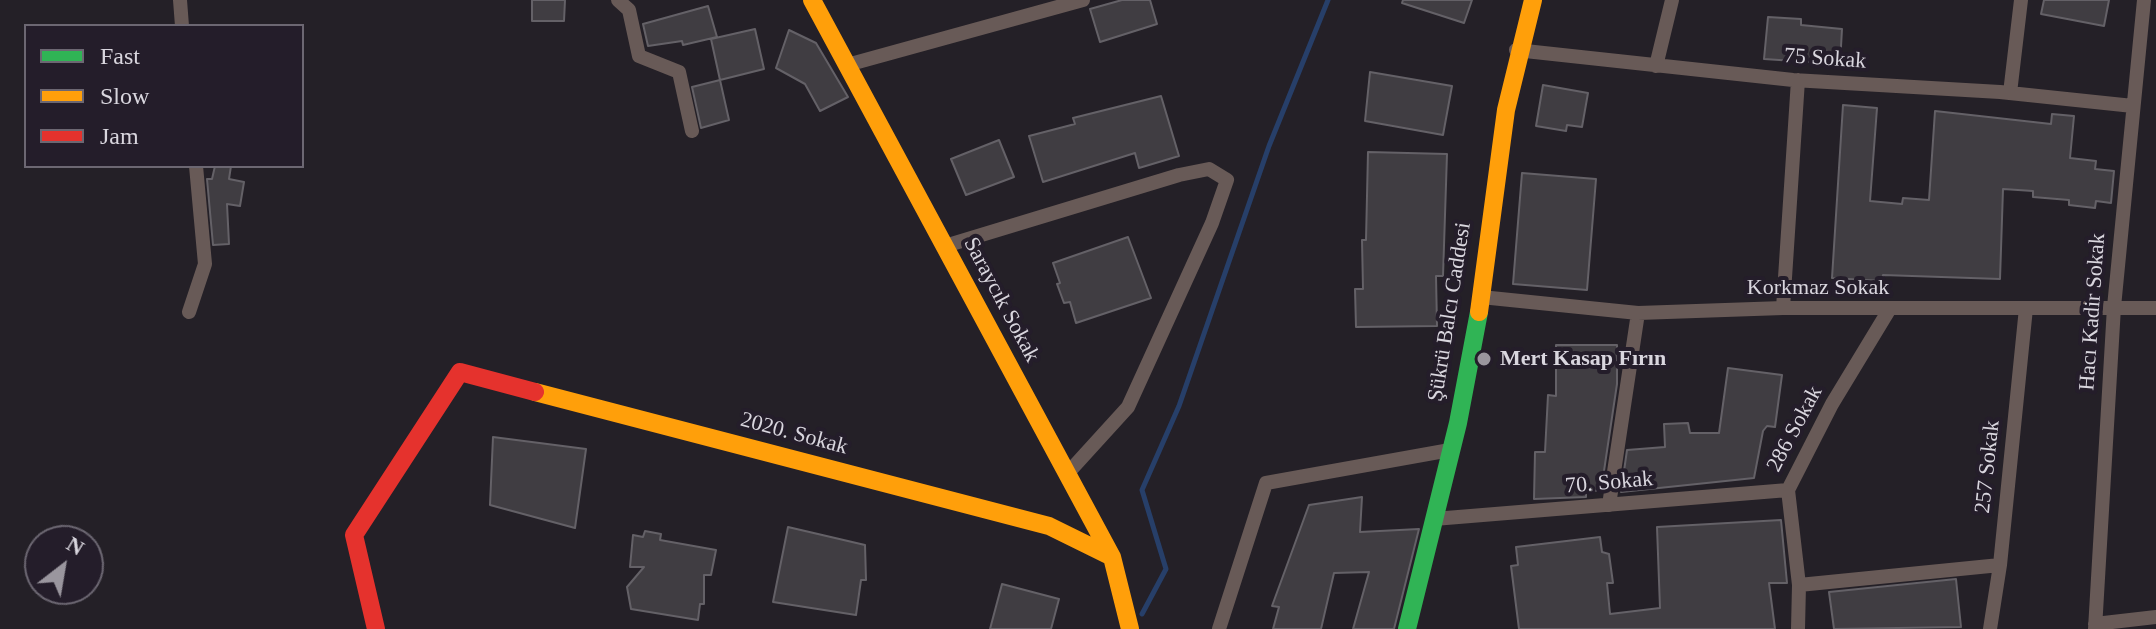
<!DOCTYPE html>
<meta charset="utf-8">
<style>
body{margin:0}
#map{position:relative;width:2156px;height:629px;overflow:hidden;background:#242027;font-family:Georgia,serif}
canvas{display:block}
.legend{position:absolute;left:24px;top:24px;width:280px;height:144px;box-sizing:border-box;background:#241d2a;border:2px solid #6c6772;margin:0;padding:10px 14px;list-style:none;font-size:24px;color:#d9d6de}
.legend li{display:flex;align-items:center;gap:16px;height:40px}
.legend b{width:40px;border:2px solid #6c6772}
.north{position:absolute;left:24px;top:525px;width:80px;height:80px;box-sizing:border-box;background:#241d2a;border:2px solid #6c6772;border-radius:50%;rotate:31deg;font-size:22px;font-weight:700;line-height:32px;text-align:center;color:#d9d6de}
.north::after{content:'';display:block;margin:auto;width:28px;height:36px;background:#9a969e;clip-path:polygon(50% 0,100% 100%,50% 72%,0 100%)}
</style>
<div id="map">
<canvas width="2156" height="629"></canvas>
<ul class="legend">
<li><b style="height:10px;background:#30b455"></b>Fast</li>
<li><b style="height:10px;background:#ff9f0a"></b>Slow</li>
<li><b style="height:10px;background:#e5322d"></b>Jam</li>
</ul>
<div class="north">N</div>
</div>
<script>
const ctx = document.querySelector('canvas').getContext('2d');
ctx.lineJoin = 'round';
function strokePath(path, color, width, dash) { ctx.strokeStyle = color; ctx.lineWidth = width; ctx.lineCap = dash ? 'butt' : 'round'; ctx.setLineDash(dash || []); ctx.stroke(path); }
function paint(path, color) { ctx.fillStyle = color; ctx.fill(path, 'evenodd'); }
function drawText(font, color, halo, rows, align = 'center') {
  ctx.font = font + ' Georgia,serif'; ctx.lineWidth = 8; ctx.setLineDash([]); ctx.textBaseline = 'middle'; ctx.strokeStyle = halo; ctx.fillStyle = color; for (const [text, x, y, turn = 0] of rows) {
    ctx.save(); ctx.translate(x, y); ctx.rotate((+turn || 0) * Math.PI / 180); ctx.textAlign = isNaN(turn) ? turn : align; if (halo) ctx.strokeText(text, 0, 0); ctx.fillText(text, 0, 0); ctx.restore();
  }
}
strokePath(new Path2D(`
 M1142,614L1166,569L1142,490L1179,406L1269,146L1328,0`), '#273f69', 5);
const building = new Path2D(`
 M532,0H565L564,21H532Z
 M1122,0H1150L1157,24L1100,42L1090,9Z
 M1403,0H1472L1464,23L1402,3Z
 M2044,0H2109L2104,26L2041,14Z
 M708,6L717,37L683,45L682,41L648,46L643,24Z
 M1768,17L1801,19V25L1842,29L1840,64L1764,59Z
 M755,29L764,69L720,80L711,39Z
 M789,30L816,43L848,97L820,111L805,84L776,68Z
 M1370,72L1452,86L1443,135L1365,121Z
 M720,80L729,120L701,128L692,87Z
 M1543,85L1588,93L1582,127L1567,125L1566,131L1536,126Z
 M1161,96L1179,156L1139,168L1135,153L1043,182L1029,136L1075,124L1073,118Z
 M1843,105L1877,108L1870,201L1902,204L1903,198L1929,200L1935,111L2051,124L2052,114L2074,116L2070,158L2096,161L2095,169L2114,171L2111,203L2096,201L2095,208L2069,205V200L2033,197V191L2003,189L2000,279L1883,275L1882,281L1832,278Z
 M999,140L1014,177L966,195L951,159Z
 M1368,152L1447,154L1443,276H1436L1437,326L1356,327L1355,289H1363L1362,240H1366Z
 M215,166H231L229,179L244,182L240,206L227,204L229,244L213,245L207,179H212Z
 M1522,173L1596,179L1587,290L1513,284Z
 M1128,237L1151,298L1076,323L1070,302L1064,303L1057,284L1060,283L1053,263Z
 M1556,345H1617V384L1601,491L1586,490V497L1534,499L1535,452H1545L1548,395L1556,396Z
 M1728,368L1782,375L1775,427L1767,426L1763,431L1754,478L1621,492L1627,450L1665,447L1664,424L1688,423L1690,433H1719Z
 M493,437L586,449L575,528L490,505Z
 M1362,497L1360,532L1419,529L1394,629H1353L1369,572L1334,573L1321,629H1273L1279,607L1272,606L1309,505Z
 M1781,520L1787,583H1769L1775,629H1519L1511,566L1518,565L1516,547L1600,537L1602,552L1609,554L1613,583H1607L1610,614L1660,608L1657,527Z
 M788,527L865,545L866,580H861L856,615L773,602Z
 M645,531L661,534L660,540L716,550L711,575H704V604H700L698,620L631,609L627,587L644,567H630L633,535L643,537Z
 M1956,579L1961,627L1834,629L1829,592Z
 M1002,584L1059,599L1051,629H990Z`);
paint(building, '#403d42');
strokePath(building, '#646167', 2);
strokePath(new Path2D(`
 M180,0L182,26
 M618,0L629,10L639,56L679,72L692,131
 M1516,50L1793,80L2000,92L2133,106
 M847,65L1083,0
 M1656,66L1672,0
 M2010,93L2021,0
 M945,246L1179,175L1209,169L1227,180L1212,223L1128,407L1067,474
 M1481,297L1638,313L1783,308H2156
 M1783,308L1798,80
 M189,312L205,264L196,166
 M1609,505L1638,313
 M1434,519L1788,490
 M1799,585L2000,565
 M2095,624L2156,617
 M1219,629L1266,483L1450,450
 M1798,629L1799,585L1788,490L1832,404L1889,310
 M1990,629L2000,565L2026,308
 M2095,629L2114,307L2144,0`), '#685a57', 14);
strokePath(new Path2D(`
 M1407,629L1458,423L1479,312`), '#30b455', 18);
strokePath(new Path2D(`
 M812,0L1112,557L1130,629
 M1479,312L1506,110L1533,0
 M535,392L1049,526L1112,557`), '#ff9f0a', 18);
strokePath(new Path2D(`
 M376,629L354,535L460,372L535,392`), '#e5322d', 18);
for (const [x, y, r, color] of [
 [1484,359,8,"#9a969e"]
]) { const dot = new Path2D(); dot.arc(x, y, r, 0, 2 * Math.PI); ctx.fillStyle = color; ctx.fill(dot); strokePath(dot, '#241d2a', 3); }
drawText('22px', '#d9d6de', '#241d2a', [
 ["75 Sokak",1825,59,4],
 ["Korkmaz Sokak",1818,288],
 ["Saraycık Sokak",1001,300,62],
 ["Şükrü Balcı Caddesi",1450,312,-81],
 ["Hacı Kadir Sokak",2093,312,-86],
 ["286 Sokak",1795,429,-62],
 ["2020. Sokak",794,434,15],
 ["257 Sokak",1988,467,-84],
 ["70. Sokak",1609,483,-5]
]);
drawText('bold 22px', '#d9d6de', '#241d2a', [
 ["Mert Kasap Fırın",1500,359]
], 'left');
</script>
